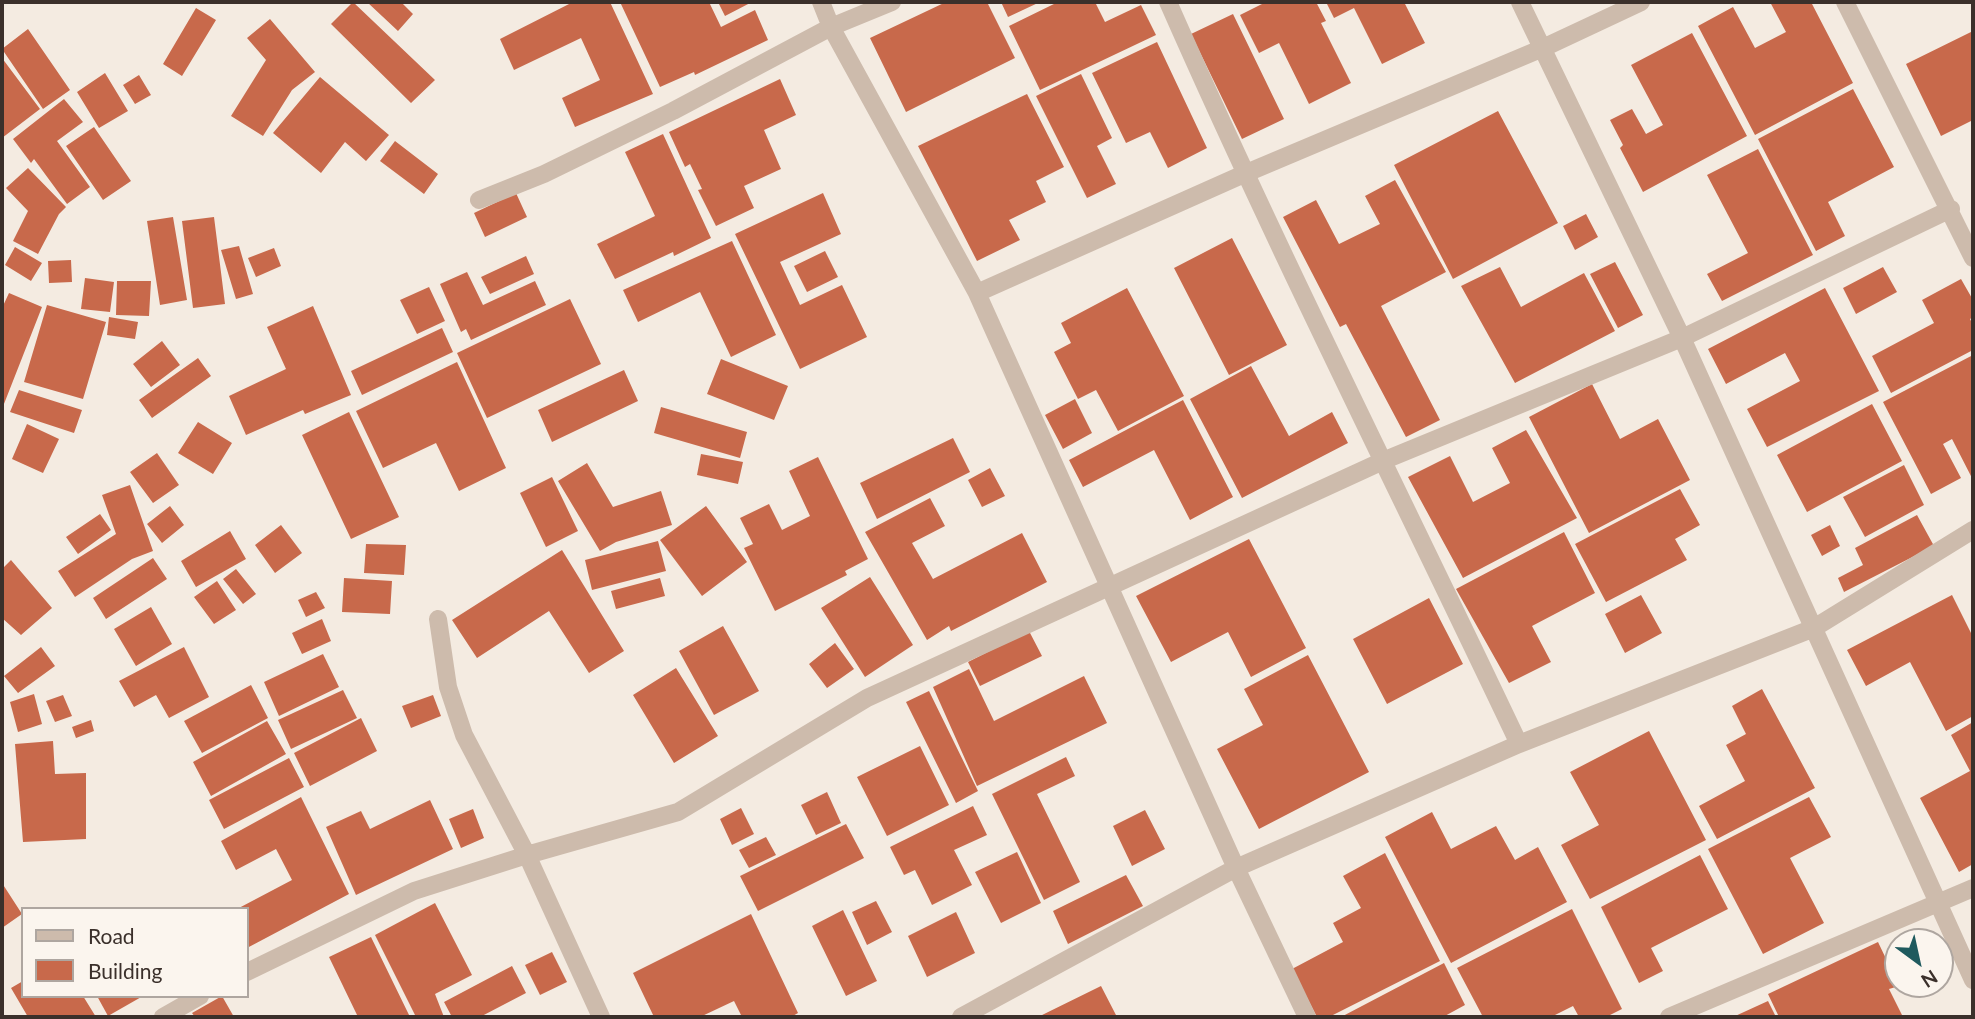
<!DOCTYPE html>
<style>
body{margin:0}
#map{position:relative;width:1975px;height:1019px;overflow:hidden;background:#f4ebe1;font-family:Lato,sans-serif}
canvas{display:block}
.frame{position:absolute;inset:0;border:4px solid #3b302b;pointer-events:none}
.legend{position:absolute;left:21px;top:907px;width:228px;height:91px;box-sizing:border-box;background:#fbf5ee;border:2px solid #aea6a0;margin:0;padding:9px 12px;list-style:none;font-size:21px;color:#3b302b}
.legend li{display:flex;align-items:center;gap:14px;height:35px}
.legend b{width:35px;border:2px solid #aea6a0}
.north{position:absolute;left:1884px;top:928px;width:70px;height:70px;box-sizing:border-box;background:#fbf5ee;border:2px solid #aea6a0;border-radius:50%;rotate:147deg;font-size:19px;font-weight:700;line-height:28px;text-align:center;color:#3b302b}
.north::after{content:'';display:block;margin:auto;width:24px;height:32px;background:#1f5a5e;clip-path:polygon(50% 0,100% 100%,50% 72%,0 100%)}
</style>
<div id="map">
<canvas width="1975" height="1019"></canvas>
<div class="frame"></div>
<ul class="legend">
<li><b style="height:9px;background:#cdbbac"></b>Road</li>
<li><b style="height:19px;background:#c8694b"></b>Building</li>
</ul>
<div class="north">N</div>
</div>
<script>
const ctx = document.querySelector('canvas').getContext('2d');
ctx.lineJoin = 'round';
function paint(path, color) { ctx.fillStyle = color; ctx.fill(path, 'evenodd'); }
function strokePath(path, color, width, dash) { ctx.strokeStyle = color; ctx.lineWidth = width; ctx.lineCap = dash ? 'butt' : 'round'; ctx.setLineDash(dash || []); ctx.stroke(path); }
paint(new Path2D(`
 M353,2L435,80L411,103L331,24Z
 M367,2H401L413,14L398,31Z
 M573,2H610L653,94L575,127L562,98L600,80L581,38L514,70L500,39Z
 M620,2H669L671,4L709,2L721,27L755,10L768,40L695,75L694,72L660,87Z
 M718,2H752L725,16Z
 M946,2H987L1015,58L906,112L870,38Z
 M1001,2H1040L1008,17Z
 M1058,2H1095L1105,22L1141,5L1156,35L1040,90L1009,26Z
 M1266,2H1316L1326,21L1321,23L1351,83L1309,104L1279,43L1259,53L1240,15Z
 M1326,2H1404L1425,43L1382,64L1354,8L1334,18Z
 M1770,2H1811L1853,83L1755,135L1698,26L1733,7L1755,48L1786,32Z
 M196,8L216,20L182,76L163,64Z
 M1233,14L1284,119L1242,139L1191,34Z
 M270,19L315,72L292,90L263,136L231,116L266,60L247,38Z
 M28,29L70,90L43,109L2,49Z
 M1973,31V120L1941,136L1906,64Z
 M1692,33L1747,136L1643,192L1620,148L1623,145L1610,120L1632,109L1646,134L1663,125L1631,65Z
 M1157,42L1207,148L1168,168L1150,132L1126,143L1092,73Z
 M2,58L40,109L2,138Z
 M105,73L128,111L99,128L77,92Z
 M1081,74L1112,138L1097,146L1116,184L1087,198L1036,96Z
 M139,75L151,95L135,104L123,85Z
 M320,77L389,135L366,161L345,142L321,173L273,133Z
 M780,79L796,115L764,130L781,169L744,186L754,208L716,226L698,190L702,189L690,164L685,167L669,132Z
 M1853,89L1894,167L1828,202L1845,236L1816,251L1758,139Z
 M1027,94L1064,167L1036,181L1046,202L1009,220L1020,240L977,261L918,146Z
 M64,99L83,122L57,141L90,187L67,204L34,159L31,163L13,139Z
 M1498,111L1558,223L1453,279L1394,165Z
 M94,127L131,181L103,200L66,146Z
 M663,134L711,238L674,256L673,252L615,279L597,244L655,216L625,152Z
 M395,141L438,174L424,194L380,161Z
 M1758,149L1813,255L1722,301L1707,274L1748,253L1707,175Z
 M28,168L66,207L59,214L38,254L13,241L28,211L6,188Z
 M1395,180L1446,272L1381,306L1440,420L1406,437L1346,324L1340,327L1283,217L1316,200L1339,244L1380,224L1365,196Z
 M516,193L527,217L485,237L474,213Z
 M823,193L841,234L780,262L800,305L842,285L867,337L800,369L735,234Z
 M1586,214L1598,237L1575,250L1563,226Z
 M173,217L187,300L160,305L147,221Z
 M214,217L225,304L193,308L182,221Z
 M1232,238L1287,345L1229,375L1174,268Z
 M732,241L776,335L731,357L700,292L638,322L623,290Z
 M239,246L253,294L236,299L221,250Z
 M15,247L42,263L31,281L5,265Z
 M274,248L281,266L256,277L248,258Z
 M825,251L838,277L807,292L794,266Z
 M526,256L534,274L490,294L481,277Z
 M71,260L72,282L49,283L48,261Z
 M1615,262L1643,315L1618,328L1590,274Z
 M1500,267L1521,307L1584,273L1615,331L1515,383L1461,286Z
 M1883,267L1897,292L1856,314L1843,288Z
 M467,272L483,305L535,281L546,305L471,340L466,329L461,332L440,284Z
 M85,278L114,282L110,312L81,309Z
 M1961,279L1973,300V317L1970,319L1973,325V350L1891,393L1872,356L1934,323L1922,300Z
 M117,281H151L149,316L116,315Z
 M429,287L445,321L417,334L400,300Z
 M1127,288L1184,396L1118,431L1096,390L1078,399L1054,352L1071,343L1061,323Z
 M1825,288L1879,391L1767,447L1747,409L1800,381L1785,353L1726,384L1708,349Z
 M9,293L42,307L2,409V308Z
 M570,299L601,364L487,418L457,353Z
 M47,305L106,322L83,399L24,382Z
 M313,306L351,395L305,414L303,410L246,435L229,396L286,369L267,327Z
 M109,317L138,322L135,339L107,335Z
 M442,328L453,352L362,395L351,371Z
 M162,341L180,365L151,387L133,364Z
 M1973,355V480L1952,439L1943,444L1961,478L1931,494L1883,402Z
 M198,358L211,376L152,418L139,400Z
 M721,359L788,386L774,420L707,394Z
 M457,362L506,468L459,491L436,443L383,468L356,411Z
 M1251,366L1289,436L1332,412L1348,443L1242,498L1190,399Z
 M624,370L638,401L552,442L538,410Z
 M1592,384L1620,439L1658,419L1690,480L1589,533L1529,417Z
 M19,390L82,410L74,433L10,412Z
 M1075,399L1092,433L1063,449L1045,415Z
 M1183,400L1233,497L1190,520L1154,450L1083,487L1069,460Z
 M1872,404L1902,461L1807,512L1777,455Z
 M661,407L747,432L740,458L654,433Z
 M349,412L399,517L351,539L302,435Z
 M198,422L232,443L213,474L178,453Z
 M27,424L59,439L43,473L12,459Z
 M1526,430L1577,518L1463,578L1408,477L1450,456L1473,502L1510,483L1492,448Z
 M953,438L970,472L877,519L860,483Z
 M157,453L179,485L153,503L130,472Z
 M701,454L743,462L738,484L697,475Z
 M818,457L868,559L845,571L847,575L775,611L744,548L753,544L740,518L769,504L782,530L810,516L789,471Z
 M587,463L613,507L661,491L672,525L616,542L600,551L558,481Z
 M1904,465L1924,505L1865,537L1843,497Z
 M990,468L1005,496L982,507L968,480Z
 M552,477L578,531L546,547L520,493Z
 M130,485L153,551L132,559L75,597L58,571L116,534L102,495Z
 M1680,489L1700,525L1675,539L1687,560L1606,602L1575,544Z
 M930,498L945,526L912,543L933,579L1022,533L1047,582L951,631L949,626L927,640L865,532Z
 M170,506L184,525L162,543L147,524Z
 M706,506L747,562L702,596L660,540Z
 M100,514L111,530L78,554L66,537Z
 M1917,515L1934,546L1844,592L1838,578L1863,565L1855,548Z
 M281,525L302,553L275,573L255,545Z
 M1830,525L1840,546L1822,556L1811,535Z
 M230,531L246,559L196,587L181,561Z
 M1564,532L1595,593L1532,626L1551,662L1509,683L1456,589Z
 M1249,539L1306,648L1251,677L1228,632L1171,662L1136,596Z
 M658,541L666,571L592,590L585,560Z
 M366,544L406,545L404,575L364,573Z
 M562,550L624,651L589,673L549,611L477,658L452,620Z
 M153,558L167,579L106,619L93,598Z
 M11,560L52,608L21,635L2,618V569Z
 M236,569L256,594L243,604L223,579Z
 M870,577L913,645L865,677L821,608Z
 M344,578L392,581L390,614L342,612Z
 M660,578L665,596L616,609L611,591Z
 M217,581L236,610L214,624L194,597Z
 M316,592L325,608L306,617L298,600Z
 M1641,595L1662,633L1625,653L1605,614Z
 M1952,595L1973,637V716L1946,731L1910,662L1866,686L1847,650Z
 M1429,598L1463,664L1387,704L1353,639Z
 M151,607L172,644L136,666L114,629Z
 M322,619L331,641L302,654L292,633Z
 M723,626L759,691L714,715L679,651Z
 M1029,631L1042,656L980,686L968,662Z
 M835,643L854,669L827,688L809,664Z
 M41,647L55,666L18,693L4,676Z
 M184,647L209,697L169,718L156,695L134,707L119,681Z
 M323,654L339,687L279,716L264,682Z
 M1308,655L1369,772L1259,829L1217,749L1263,725L1244,689Z
 M676,668L718,736L674,763L633,695Z
 M969,669L994,721L1084,676L1107,723L977,786L933,687Z
 M251,685L268,718L202,753L184,721Z
 M1762,689L1815,788L1717,839L1699,806L1745,781L1726,745L1746,734L1732,706Z
 M343,690L357,718L291,749L278,720Z
 M929,691L978,791L956,803L906,702Z
 M34,694L42,724L18,732L10,702Z
 M63,695L72,716L55,722L46,701Z
 M433,695L441,716L411,728L402,706Z
 M361,718L377,751L310,786L294,753Z
 M91,720L94,731L76,738L72,727Z
 M267,721L286,754L211,796L193,762Z
 M1973,722V864L1959,872L1920,798L1970,771L1951,735Z
 M1649,731L1706,840L1590,899L1561,845L1599,825L1570,772Z
 M53,741L55,774L86,773V839L23,842L15,744Z
 M920,746L949,805L887,836L857,777Z
 M1066,757L1075,776L1037,794L1080,882L1044,900L992,794Z
 M289,758L304,787L224,829L209,800Z
 M827,792L841,823L816,835L801,805Z
 M301,797L349,894L247,948V909H237L292,880L276,849L236,870L221,841Z
 M1809,797L1831,837L1790,858L1824,923L1763,954L1708,849Z
 M430,800L453,849L356,895L326,827L361,811L370,829Z
 M973,806L987,835L954,850L972,885L932,905L915,870L904,875L890,847Z
 M741,808L754,834L732,845L720,819Z
 M473,809L484,838L461,848L449,819Z
 M1145,810L1165,849L1132,866L1113,826Z
 M1432,812L1451,849L1496,826L1515,860L1538,847L1567,902L1451,963L1385,837Z
 M846,824L864,858L758,911L740,876Z
 M766,837L776,855L749,868L739,850Z
 M1017,852L1041,903L1001,923L975,872Z
 M1385,853L1440,961L1329,1017H1317L1292,969L1343,942L1333,923L1361,908L1343,876Z
 M1700,855L1728,909L1651,948L1663,971L1639,983L1601,907Z
 M1126,875L1143,906L1068,944L1053,911Z
 M2,883L22,914L2,928Z
 M876,901L892,932L867,945L852,912Z
 M435,903L472,975L435,994L444,1017H416L375,935Z
 M1572,909L1622,1009L1606,1017H1579L1573,1006L1551,1017H1483L1457,968Z
 M843,910L877,981L846,996L812,926Z
 M956,912L975,953L927,977L908,936Z
 M751,914L798,1013L791,1017H742L734,1001L700,1017H654L633,973Z
 M371,937L410,1017H358L329,957Z
 M1878,942L1899,986L1889,989L1903,1017H1779L1768,994Z
 M552,952L567,982L540,995L525,965Z
 M1444,963L1465,1005L1443,1017H1341Z
 M512,966L526,993L480,1017H452L444,1002Z
 M23,981V996H83L96,1017H28L11,988Z
 M1101,986L1117,1017H1038Z
 M97,996H143L108,1016Z
 M222,996L234,1017H195L192,1013Z
 M1768,1001L1776,1017H1733Z`), '#c8694b');
strokePath(new Path2D(`
 M821,2L831,27L977,293L1236,868L1307,1017
 M1168,2C1278,252 1402,497 1519,744
 M1520,2L1682,338L1973,980
 M1845,2L1973,258
 M479,200L544,174L673,111L831,27L892,2
 M977,293L1244,174L1543,48L1641,2
 M438,619L448,687L464,735L527,855L601,1017
 M247,972L414,891L527,855L678,812L867,698L1385,460L1682,338L1951,209
 M163,1017L200,996
 M961,1017L1236,868L1519,744L1814,628L1973,530
 M1669,1017L1973,888`), '#cdbbac', 18);
</script>
